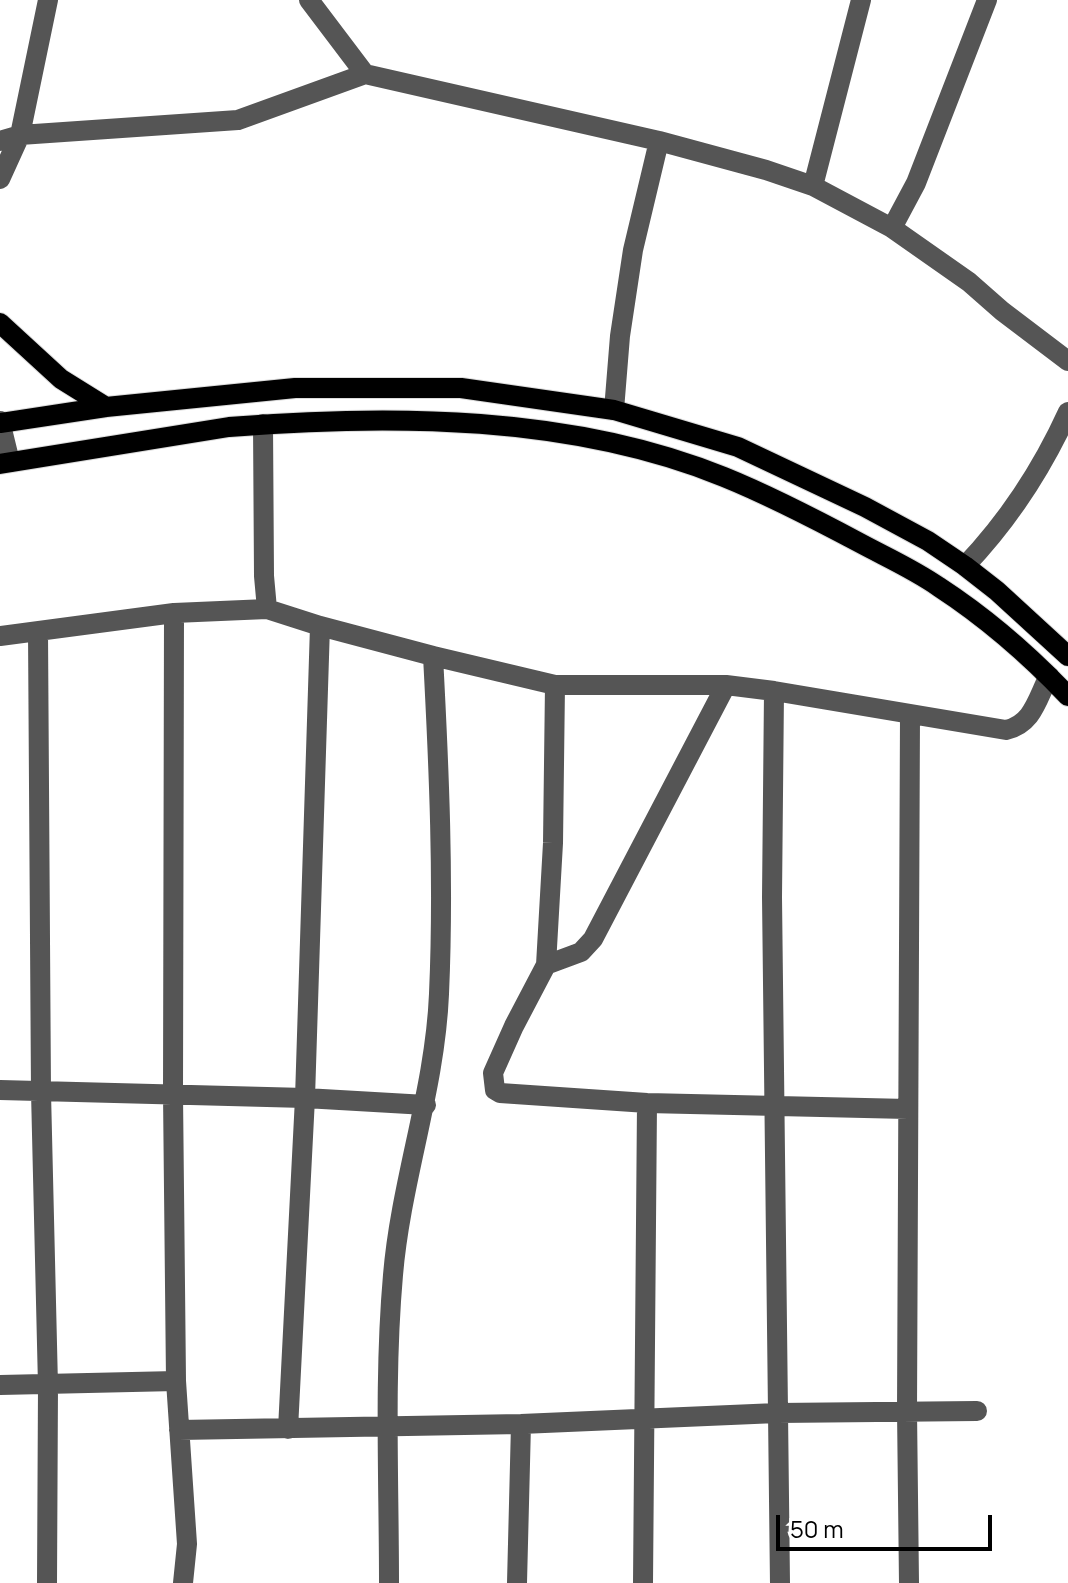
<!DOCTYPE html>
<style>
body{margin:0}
#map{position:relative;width:1068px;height:1583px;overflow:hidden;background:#fff;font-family:Manrope,sans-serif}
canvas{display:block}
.scale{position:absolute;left:776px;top:1515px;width:216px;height:36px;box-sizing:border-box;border:4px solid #000;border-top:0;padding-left:10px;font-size:24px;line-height:28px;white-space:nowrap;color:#000;-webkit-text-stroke:6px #fff;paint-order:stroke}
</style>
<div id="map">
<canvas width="1068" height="1583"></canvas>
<div class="scale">50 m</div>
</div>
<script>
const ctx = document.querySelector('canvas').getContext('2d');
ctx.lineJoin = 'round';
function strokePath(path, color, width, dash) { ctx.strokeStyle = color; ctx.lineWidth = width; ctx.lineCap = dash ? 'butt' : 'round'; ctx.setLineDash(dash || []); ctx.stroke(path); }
const major = new Path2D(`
 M0,323L61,379L106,407
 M0,423L106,407L295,388H461L614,410L738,447L865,507L928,541L965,566L997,591L1068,656
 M0,464L229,427C391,414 572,415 724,477C771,496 815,519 860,543C886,557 915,570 939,587C985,617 1030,656 1068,696`);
strokePath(major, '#dbdbdb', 22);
strokePath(new Path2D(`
 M309,0L365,74
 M0,141L20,135L238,120L365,74L659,141L766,170L813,186L892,228L969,282L1002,311L1068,361
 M0,179L20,135L48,0
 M813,186L861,0
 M892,228L916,183L987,0
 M614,410L620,336L633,250L659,141
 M0,421L10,462
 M965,566C1008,521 1042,469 1068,412
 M267,609L320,626L433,656C439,768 444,882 439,994C435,1090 401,1180 393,1275C384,1377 389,1480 389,1583
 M174,613L173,1094L176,1381L187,1544L183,1583
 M38,632L41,1092L48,1386L47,1583
 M0,636L174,613L267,609L264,576L263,424
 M433,656L555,685H726L774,691
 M555,685L553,843L546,965L514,1026L493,1073L495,1090L500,1093L647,1103L908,1109
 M546,965L581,952L593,939L726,685
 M0,1090L305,1098L426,1105
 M0,1385L176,1381
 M288,1429L305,1098L320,626
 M179,1430L521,1424L777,1413L977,1411
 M517,1583L521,1424
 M643,1583L647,1103
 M780,1583L772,897L774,691L1006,730C1033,724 1037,699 1049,676
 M909,1583L907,1410L910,715`), '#555', 20);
strokePath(major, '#000', 20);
</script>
